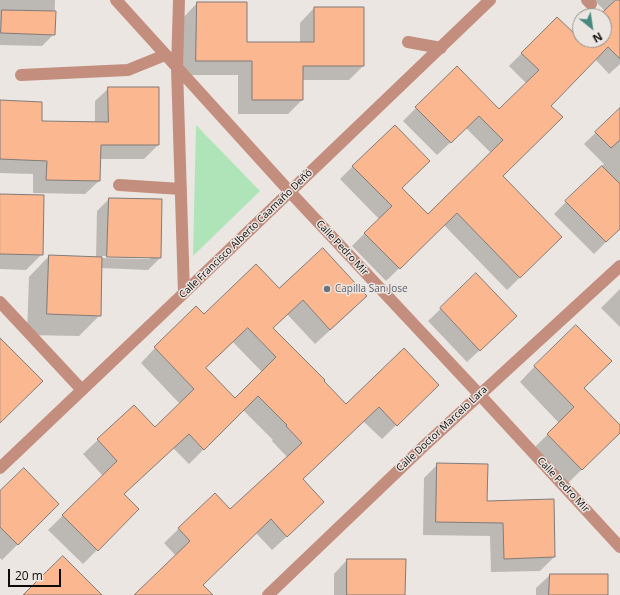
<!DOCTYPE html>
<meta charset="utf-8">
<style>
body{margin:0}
#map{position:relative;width:620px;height:595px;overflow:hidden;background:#ece6e2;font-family:"Open Sans",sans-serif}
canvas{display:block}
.north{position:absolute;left:572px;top:8px;width:40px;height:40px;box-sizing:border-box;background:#ece6e2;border:1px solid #938f8c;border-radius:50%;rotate:150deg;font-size:11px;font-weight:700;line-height:16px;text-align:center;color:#0e0c0b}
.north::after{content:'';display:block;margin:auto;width:14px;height:18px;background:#468a7e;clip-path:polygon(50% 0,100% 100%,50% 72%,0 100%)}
.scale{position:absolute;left:8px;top:569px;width:53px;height:18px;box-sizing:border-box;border:2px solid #0e0c0b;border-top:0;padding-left:5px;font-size:12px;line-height:14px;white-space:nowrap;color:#0e0c0b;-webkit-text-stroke:3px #ece6e2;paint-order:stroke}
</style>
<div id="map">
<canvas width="620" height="595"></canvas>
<div class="north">N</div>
<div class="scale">20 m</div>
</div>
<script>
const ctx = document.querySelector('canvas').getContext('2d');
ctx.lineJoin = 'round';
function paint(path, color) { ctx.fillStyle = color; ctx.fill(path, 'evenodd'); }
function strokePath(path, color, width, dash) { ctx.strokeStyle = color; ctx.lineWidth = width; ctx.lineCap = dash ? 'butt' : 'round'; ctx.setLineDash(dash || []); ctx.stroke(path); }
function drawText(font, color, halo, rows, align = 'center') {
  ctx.font = font + ' "Open Sans",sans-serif'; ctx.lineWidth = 3; ctx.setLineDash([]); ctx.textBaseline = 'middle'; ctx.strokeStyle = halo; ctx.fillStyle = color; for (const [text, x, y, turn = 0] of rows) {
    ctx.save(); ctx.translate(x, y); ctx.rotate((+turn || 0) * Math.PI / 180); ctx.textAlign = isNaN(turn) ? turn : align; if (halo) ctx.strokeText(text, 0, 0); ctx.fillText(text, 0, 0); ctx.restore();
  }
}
paint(new Path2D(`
 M196,125L260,191L193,256Z`), '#afe4b9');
paint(new Path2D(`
 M0,0H55L54,34L42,46L0,45Z
 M594,0H620V64L609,74L595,59L550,106L502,176L548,250L507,290L444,225L386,281L352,246L379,219L340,179L353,166L401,188L428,215L491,153L466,128L437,155L403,121L457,67L499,110L527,84L509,66L557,18L577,37L580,35V40H604V16H600L605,11Z
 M197,3L246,43H300V23L314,8L363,66L349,80H302V100L288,114H238V75H183V18Z
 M109,88L158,145L144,159H99V181L85,194L33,193V174L0,173V101L41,122L95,123V101Z
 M620,109V228L594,254L554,214L604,164L584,144Z
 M0,195L42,254L26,270L0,269Z
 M109,199L160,258L148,270L101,268L100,315L79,336L27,335L29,277L49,256L96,258L97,211ZM102,256L150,257V259L102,258Z
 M476,275L504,327L467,362L428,321Z
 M279,289L366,296L351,311L315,344L287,314L272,328L346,405L423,399L382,439L363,421L302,479L308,517L272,550L256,533L202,585L211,595H136L176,556L164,543L215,494L230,511L288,458L272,441L273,440L243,410L189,464L173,448L123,494L138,509L83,564L48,530L103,476L83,454L134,406L155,429L180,404L141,363L155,348L203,315ZM232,341L262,372L235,399L204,369Z
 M620,289V327L601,308Z
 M535,366L583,388L620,427V432L566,485L532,450L559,423L520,382Z
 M438,464L486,502L554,557L540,571L491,572L490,536L423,535L424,478Z
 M0,493L58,504L2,560L0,558Z
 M347,560L404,595H334V574Z
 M550,575L607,595H536V588Z`), '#0003');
const building = new Path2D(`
 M616,0H620V59L608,47L551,106L563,117L503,176L562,237L520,278L457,213L400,269L364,233L392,206L352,166L395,125L430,161L402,188L428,214L503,140L479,116L451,143L415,107L457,66L499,109L539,70L521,53L557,17L577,36L580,33V40H604V16H599Z
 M197,2H247V42H314V7H364V66H303V100H252V61H196Z
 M2,10L56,11L55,35L1,33Z
 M108,87H159V145H101L100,181L46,180L47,161L0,159V100L42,102V121L108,122Z
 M620,108V140L611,148L595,132Z
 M602,166L620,184V229L606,242L565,201Z
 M0,194L44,195L43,255L0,254Z
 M109,198L162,199L161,258L107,257Z
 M323,248L367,296L330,330L303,300L273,328L325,380L324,381L346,404L404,348L439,385L397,426L379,407L303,479L324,502L287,537L271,519L203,585L213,595H134L190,541L178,528L215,493L230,509L302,443L286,426L287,425L258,396L204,450L189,434L124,494L139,509L98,551L62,515L117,461L97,439L134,405L155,427L194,389L154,347L196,306L204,314L256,264L279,288ZM248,328L276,357L235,398L206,368Z
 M49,255L102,257L101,316L47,314Z
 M476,273L517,316L480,351L440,308Z
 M576,325L612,361L584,388L620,425V433L582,470L547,434L574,407L534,366Z
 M0,338L43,381L0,423Z
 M437,463L488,464L487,501L554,499L555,557L504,559L503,523L436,522Z
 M24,468L59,504L18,545L0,527V491Z
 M63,556L102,595H23L46,572Z
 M347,559H406L405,595H347Z
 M550,574H608V595H549Z`);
paint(building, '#fab790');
strokePath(building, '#817b78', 1);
strokePath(new Path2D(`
 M116,0L290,192L479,394L620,547
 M179,0L177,68L184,293
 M587,0L591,4
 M408,42L441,48
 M21,75L128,70L165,55
 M119,185L181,189
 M0,302L82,390
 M0,468L184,293L490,0
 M268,595L424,446L620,266`), '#c38e7e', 12);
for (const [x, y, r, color] of [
 [327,289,4,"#6b7280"]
]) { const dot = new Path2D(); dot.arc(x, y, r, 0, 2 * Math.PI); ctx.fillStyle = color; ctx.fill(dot); strokePath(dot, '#ece6e2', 1.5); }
drawText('10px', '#0e0c0b', '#ece6e2', [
 ["Calle Francisco Alberto Caamaño Deñó",246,234,-44],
 ["Calle Pedro Mir",342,248,47],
 ["Calle Doctor Marcelo Lara",442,429,-43],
 ["Calle Pedro Mir",563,485,47]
]);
drawText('10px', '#5b616d', '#ece6e2', [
 ["Capilla San Jose",335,289]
], 'left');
</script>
